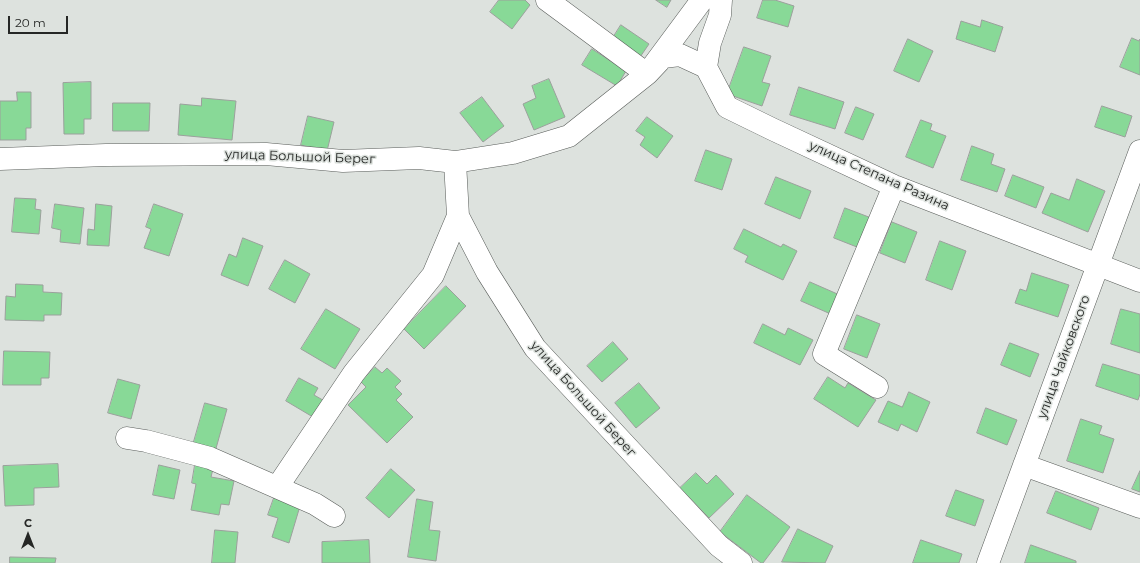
<!DOCTYPE html>
<meta charset="utf-8">
<style>
body{margin:0}
#map{position:relative;width:1140px;height:563px;overflow:hidden;background:#dde2de;font-family:Montserrat,sans-serif}
canvas{display:block}
.north{position:absolute;left:8px;top:515px;width:40px;height:40px;-webkit-text-stroke:3px #dde2de;paint-order:stroke;rotate:0deg;font-size:11px;font-weight:700;line-height:16px;text-align:center;color:#252725}
.north::after{content:'';display:block;margin:auto;width:14px;height:18px;background:#252725;clip-path:polygon(50% 0,100% 100%,50% 72%,0 100%)}
.scale{position:absolute;left:8px;top:16px;width:60px;height:18px;box-sizing:border-box;border:2px solid #252725;border-top:0;padding-left:5px;font-size:12px;line-height:14px;white-space:nowrap;color:#252725;-webkit-text-stroke:3px #dde2de;paint-order:stroke}
</style>
<div id="map">
<canvas width="1140" height="563"></canvas>
<div class="north">С</div>
<div class="scale">20 m</div>
</div>
<script>
const ctx = document.querySelector('canvas').getContext('2d');
ctx.lineJoin = 'round';
function paint(path, color) { ctx.fillStyle = color; ctx.fill(path, 'evenodd'); }
function strokePath(path, color, width, dash) { ctx.strokeStyle = color; ctx.lineWidth = width; ctx.lineCap = dash ? 'butt' : 'round'; ctx.setLineDash(dash || []); ctx.stroke(path); }
function drawText(font, color, halo, rows, align = 'center') {
  ctx.font = font + ' Montserrat,sans-serif'; ctx.lineWidth = 3; ctx.setLineDash([]); ctx.textBaseline = 'middle'; ctx.strokeStyle = halo; ctx.fillStyle = color; for (const [text, x, y, turn = 0] of rows) {
    ctx.save(); ctx.translate(x, y); ctx.rotate((+turn || 0) * Math.PI / 180); ctx.textAlign = isNaN(turn) ? turn : align; if (halo) ctx.strokeText(text, 0, 0); ctx.fillText(text, 0, 0); ctx.restore();
  }
}
const building = new Path2D(`
 M499,0H525L530,5L512,29L490,12Z
 M656,0H671L667,7Z
 M763,0H775L794,6L788,27L757,18Z
 M982,20L1003,27L995,52L956,39L961,21L980,27Z
 M621,25L649,44L638,60L611,41Z
 M1132,38L1139,41L1140,39V75L1120,67Z
 M908,39L933,51L919,82L894,71Z
 M744,47L771,56L762,82L770,84L762,106L727,94Z
 M592,49L626,71L617,86L582,65Z
 M549,79L565,117L534,130L523,104L536,98L532,86Z
 M91,82V119H84V134H64L63,83Z
 M799,87L844,102L835,129L790,115Z
 M17,92H31V128H26V140H0V101H17Z
 M482,97L504,126L483,142L460,113Z
 M202,98L236,101L232,140L178,135L180,104L201,106Z
 M113,103H150L149,131H113Z
 M1102,106L1132,116L1125,137L1095,127Z
 M856,107L874,114L863,140L845,133Z
 M308,116L334,122L327,151L301,145Z
 M647,117L673,136L657,158L640,145L645,137L636,131Z
 M921,120L932,124L930,130L946,136L933,168L906,157Z
 M972,146L994,154L991,164L1005,169L997,192L961,180Z
 M706,150L732,159L722,190L695,181Z
 M1013,175L1044,187L1036,208L1005,196Z
 M776,177L811,191L800,219L765,204Z
 M1077,179L1105,191L1088,232L1042,213L1051,193L1069,200Z
 M15,198L36,199L35,209L41,210L39,234L12,232Z
 M55,204L84,208L80,244L60,242L61,230L52,228Z
 M96,204L112,206L109,246L87,245L88,229L94,230Z
 M154,204L183,214L169,256L144,248L151,229L146,227Z
 M845,208L874,219L862,249L834,238Z
 M892,222L917,232L905,263L880,253Z
 M744,229L781,247L783,244L797,251L783,280L745,262L748,256L734,249Z
 M243,238L263,246L248,286L221,275L229,254L236,257Z
 M940,241L966,251L952,290L926,280Z
 M285,260L310,274L295,303L269,289Z
 M1032,273L1069,285L1058,317L1015,303L1020,289L1026,291Z
 M810,282L842,296L833,315L801,301Z
 M16,284L43,285V292L62,293L61,315H44V321L5,320L6,296L15,297Z
 M446,286L466,306L424,349L404,329Z
 M326,309L360,329L335,369L301,349Z
 M1121,309L1140,314V353L1111,344Z
 M857,315L880,324L867,358L844,349Z
 M763,324L785,335L788,328L813,340L800,365L754,343Z
 M613,342L628,359L602,382L587,366Z
 M1010,343L1039,354L1030,377L1001,365Z
 M4,351L50,352L49,378H41V385H3Z
 M1103,364L1140,375V394L1138,400L1096,386Z
 M375,367L382,373L387,368L401,381L395,387L402,394L396,400L413,417L387,443L348,405L366,387L361,382Z
 M828,377L845,388L848,383L876,400L858,427L814,399Z
 M299,378L318,388L314,395L328,403L318,420L286,401Z
 M118,379L140,385L131,419L108,413Z
 M639,383L660,408L636,428L615,403Z
 M909,392L930,402L917,432L901,424L898,431L878,422L888,401L902,407Z
 M205,403L227,409L215,452L193,445Z
 M986,408L1017,420L1007,445L977,433Z
 M1081,419L1102,426L1099,434L1114,439L1103,473L1067,461Z
 M58,464L59,487L34,488V505L5,506L3,466Z
 M159,465L180,470L174,499L153,495Z
 M195,465L213,469L211,477L234,481L229,505L221,504L219,515L191,510L196,484L192,483Z
 M391,469L415,490L389,518L366,498Z
 M1140,471V492L1132,489Z
 M696,473L707,484L716,475L734,494L709,518L680,488Z
 M956,490L984,500L975,526L946,516Z
 M1056,491L1099,508L1091,530L1047,513Z
 M747,495L790,527L763,563H761L720,532Z
 M274,498L300,506L289,543L272,537L278,518L268,515Z
 M417,499L433,502L429,530L440,531L436,561L408,557Z
 M798,529L833,546L825,563L782,562Z
 M215,530L238,532L235,563H212Z
 M369,540L370,563H322V542Z
 M921,540L962,554L959,563H913Z
 M1031,545L1076,561V563H1025Z
 M10,557L56,558L55,563H10Z`);
paint(building, '#88d997');
strokePath(building, '#9ba09c', 1);
const minor = new Path2D(`
 M547,0L647,74L663,57L680,55L706,67L727,107L772,129L894,186L1140,281
 M706,67L710,43L720,15L721,0
 M0,159L106,155L266,154L343,161L419,158L455,162L458,216L487,272L535,348L719,546L741,563
 M455,162L513,153L569,136L647,74L702,0
 M877,387L824,354L894,186
 M127,438L146,441L210,458L315,504L334,516
 M1024,465L1140,507
 M278,486L354,373L433,275L458,216
 M988,563L1140,151`);
strokePath(minor, '#595d5a', 23);
strokePath(minor, '#fff', 22);
drawText('13px', '#252725', '#dde2de', [
 ["улица Большой Берег",300,157,2],
 ["улица Степана Разина",879,176,24],
 ["улица Чайковского",1064,357,-70],
 ["улица Большой Берег",583,399,48]
]);
</script>
